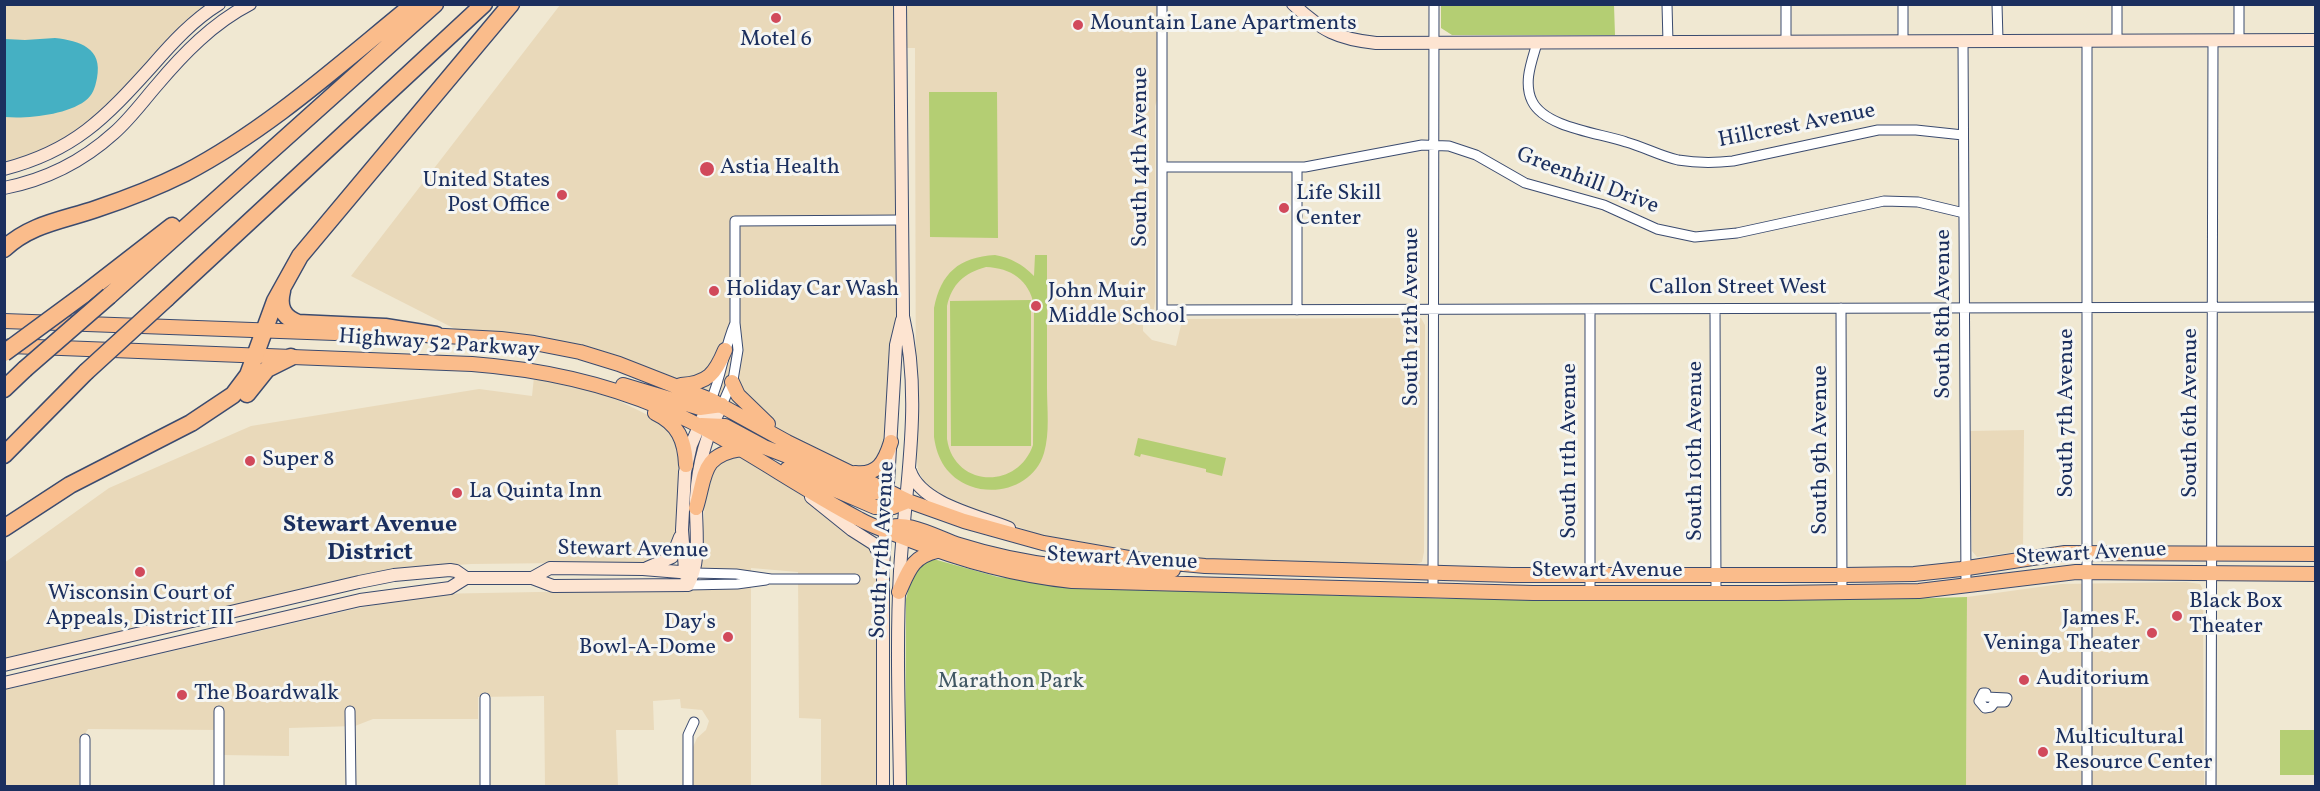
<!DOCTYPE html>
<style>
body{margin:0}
#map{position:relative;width:2320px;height:791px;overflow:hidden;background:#f0e8d2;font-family:Vollkorn,serif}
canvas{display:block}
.frame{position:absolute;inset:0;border:6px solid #1b2f5e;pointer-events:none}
</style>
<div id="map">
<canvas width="2320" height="791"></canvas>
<div class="frame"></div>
</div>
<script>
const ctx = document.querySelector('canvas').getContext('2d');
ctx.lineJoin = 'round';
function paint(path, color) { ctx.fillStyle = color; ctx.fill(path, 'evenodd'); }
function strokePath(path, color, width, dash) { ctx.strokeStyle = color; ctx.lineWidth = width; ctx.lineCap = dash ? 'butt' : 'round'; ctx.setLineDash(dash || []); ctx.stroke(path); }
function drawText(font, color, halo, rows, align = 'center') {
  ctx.font = font + ' Vollkorn,serif'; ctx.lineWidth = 6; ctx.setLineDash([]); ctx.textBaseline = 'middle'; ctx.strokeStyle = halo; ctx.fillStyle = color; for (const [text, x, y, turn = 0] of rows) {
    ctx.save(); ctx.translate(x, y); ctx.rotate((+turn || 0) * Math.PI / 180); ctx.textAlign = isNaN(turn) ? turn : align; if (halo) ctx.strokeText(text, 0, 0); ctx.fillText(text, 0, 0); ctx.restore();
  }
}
paint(new Path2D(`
 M5,5H210L104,111L56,146L5,164Z
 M560,5H1162V84L1155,106V302L1154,309L1143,322V331L1152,340L1176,346L1182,321L1186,319L1421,318L1425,325L1424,552L1422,562L1414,565L1208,559L1122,552L1045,537L937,496L924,482L918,470L916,453L915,48H902L903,316L888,491L619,364L471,337L351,276Z
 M534,377L578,386L607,395L656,419L668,427L681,448L677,533L671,552L653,562L471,564L385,570L5,659L4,563L109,488L251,426L479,389L532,396Z
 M2024,430L2023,551L1977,557L1972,551L1970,431Z
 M739,456L820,507L871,546L876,556L877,786H821V719L799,718L798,572L751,568V786H690V763L693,747L697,738L706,730L709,721L702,710L681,708L680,699L653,701L654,730H616L618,786H545L544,696L478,697V719H373L355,726L289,728V756L222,755V730L88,729L79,744V786H5L4,690L363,607L430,594L701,589V549L707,480L710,473L723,459Z
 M2186,582L2200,584L2203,590L2204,786H1966L1967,597L2061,584Z`), '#e9d9ba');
paint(new Path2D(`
 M1441,5H1614L1615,35H1452L1441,28Z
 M929,92H997L998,238L930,237Z
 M995,255C1011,258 1022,264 1034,276L1035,255H1047C1047,299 1047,344 1047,388C1047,409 1050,433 1044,453C1035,484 999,497 970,486C947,477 937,459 934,437V308C941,273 959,257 995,255ZM986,267C1011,268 1029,280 1034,305L1033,445C1017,491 954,487 947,439V306C952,284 964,273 986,267Z
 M1031,300V446H951L950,301Z
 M1138,438L1226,458L1222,476L1206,472V469L1141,454L1140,457L1134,455Z
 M928,560H937L998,577L1089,588L1457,599H1899L1967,597L1966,786H905L906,599L913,572Z
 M2280,730H2315V775H2280Z`), '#b4ce73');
paint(new Path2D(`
 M55,38C80,41 103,48 97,78C95,88 93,95 85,101C66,115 27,119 5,117V39L25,40Z`), '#45b0c3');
const street = new Path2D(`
 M1162,4V310L2316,307
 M1667,4L1668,43
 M1786,4V42
 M1903,4V41
 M1997,4L1998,40
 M2117,4V40
 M2239,4V40
 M2087,40V786
 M1963,41L1966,587
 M1537,43C1532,61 1523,82 1532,101C1545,128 1600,133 1626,142C1644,147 1660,156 1678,160C1696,163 1715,163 1733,161L1878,130H1916L1963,135
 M1162,167H1305L1422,145L1449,146L1476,155L1525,183L1604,205L1657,229L1695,237L1737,233L1884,201L1918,202L1964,213
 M1841,308L1842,593
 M1715,309L1716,593
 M1297,310V167
 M711,400C722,375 724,348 735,323
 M722,405L733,380L738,350L735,323V221L902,220
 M694,573L736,574L771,579H855
 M688,585L737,584L766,580
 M1433,591L1434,4
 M1590,594V309
 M1983,693H1986V697L2007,698L2005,702H1995L1991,707L1985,708L1979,701Z
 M485,698V786
 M219,711V786
 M350,711L351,786
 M85,739V786
 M688,786V735L694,722
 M2211,786L2213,40`);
const secondary = new Path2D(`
 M1293,4C1322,31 1338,39 1376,43L2316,40
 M4,169C74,151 105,118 152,66C172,43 193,20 219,4
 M4,188C45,180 83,161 114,133C130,119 143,101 157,85C183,54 213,23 250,4
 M910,471C921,504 979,516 1009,528
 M811,497L852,530L874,544L882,560
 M647,568L672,557L680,537
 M532,578L550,568L643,569L692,573
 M688,585L685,570L682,530L685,472L691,445L710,401
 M688,585C702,561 695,525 696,498C698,466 706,434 722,405
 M4,665L359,582L394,575L450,570L456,571L466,578
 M4,683L360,600L450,588L466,578H532L553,586L688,585
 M883,786V569L896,345L902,320
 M900,786C899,715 896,643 900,571C905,486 923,401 903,316L900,4`);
const primary = new Path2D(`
 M4,321L335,333
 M426,335L501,339L534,343L580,352L619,364L711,400L787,442L908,501L964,521L1043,543L1140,560L1205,566L1512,575H1842L1914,574L1961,569L2065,553L2316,554
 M10,346L472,364C538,369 601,382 662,408C732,438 792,484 859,519C875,528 893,533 910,540C963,561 1015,575 1072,581L1533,593H1778L1919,591L2076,572L2316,574
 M732,382L738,395L768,424
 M623,385L700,408L722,405
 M681,385C708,383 715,374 725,350
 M655,413C678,424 685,440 686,465
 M701,425L725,426L764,447L816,467L865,491L883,493
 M787,469L875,507H893L908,501
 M855,473C878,476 885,461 891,442
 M696,508C706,475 701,455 741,449
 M886,530C902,517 940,539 959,545C1025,566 1104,575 1173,570
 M899,592C909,570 912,557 937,551`);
const highway = new Path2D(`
 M4,249C30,224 64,220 96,209C126,199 157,187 185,173C269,129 340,64 414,4
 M282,291C278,307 283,317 298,323L385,327L436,335
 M83,295L172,226
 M109,296L435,4
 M167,298L484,4
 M4,389L25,369
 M247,394L267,369L291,357
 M4,455L86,372
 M4,528L70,485L191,423L233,395L248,375L275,301L300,256L511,4`);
strokePath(street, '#3b4b6f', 11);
strokePath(secondary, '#3b4b6f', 14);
strokePath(primary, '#3b4b6f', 16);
strokePath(highway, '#3b4b6f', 19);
strokePath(street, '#fff', 9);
strokePath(secondary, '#fde4d1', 12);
strokePath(primary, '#fabc8b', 14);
strokePath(highway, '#fabc8b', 16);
const highwayBridge = new Path2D(`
 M4,353L83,295
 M25,369L109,296
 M86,372L167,298`);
strokePath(highwayBridge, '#3b4b6f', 19, []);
strokePath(highwayBridge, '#fabc8b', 16);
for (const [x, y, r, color] of [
 [776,18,6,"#d1495b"],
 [1078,25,6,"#d1495b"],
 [707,169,8,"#d1495b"],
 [562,195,6,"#d1495b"],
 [1284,208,6,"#d1495b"],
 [714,291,6,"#d1495b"],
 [1036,306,6,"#d1495b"],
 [250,461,6,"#d1495b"],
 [457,493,6,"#d1495b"],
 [140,572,6,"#d1495b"],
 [2177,616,6,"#d1495b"],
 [2152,633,6,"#d1495b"],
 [728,637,6,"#d1495b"],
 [2024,680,6,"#d1495b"],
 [182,695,6,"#d1495b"],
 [2043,752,6,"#d1495b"]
]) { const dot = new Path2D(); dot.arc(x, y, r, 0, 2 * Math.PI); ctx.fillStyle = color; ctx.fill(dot); strokePath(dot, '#f6f6f2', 2); }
drawText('22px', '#1b2f5e', '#f6f6f2', [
 ["Mountain Lane Apartments",1090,25],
 ["Motel 6",776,41,"center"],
 ["Astia Health",720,169],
 ["United States",550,182,"right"],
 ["Post Office",550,207,"right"],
 ["Life Skill",1296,195],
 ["Center",1296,220],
 ["Holiday Car Wash",726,291],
 ["John Muir",1048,293],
 ["Middle School",1048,318],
 ["Super 8",262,461],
 ["La Quinta Inn",469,493],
 ["Wisconsin Court of",140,595,"center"],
 ["Appeals, District III",140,620,"center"],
 ["Black Box",2189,603],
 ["Theater",2189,628],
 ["James F.",2140,620,"right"],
 ["Veninga Theater",2140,645,"right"],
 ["Day's",716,624,"right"],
 ["Bowl-A-Dome",716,649,"right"],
 ["Auditorium",2036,680],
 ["The Boardwalk",194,695],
 ["Multicultural",2055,739],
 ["Resource Center",2055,764]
], 'left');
drawText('22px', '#1b2f5e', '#f6f6f2', [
 ["Hillcrest Avenue",1797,127,-11],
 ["South 14th Avenue",1142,157,-90],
 ["Greenhill Drive",1587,182,21],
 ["Callon Street West",1738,289],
 ["South 8th Avenue",1945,314,-90],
 ["South 12th Avenue",1413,317,-90],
 ["Highway 52 Parkway",439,345,4],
 ["South 7th Avenue",2068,413,-90],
 ["South 6th Avenue",2192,413,-90],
 ["South 9th Avenue",1822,450,-90],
 ["South 11th Avenue",1571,451,-90],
 ["South 10th Avenue",1697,451,-90],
 ["South 17th Avenue",884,550,-87],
 ["Stewart Avenue",633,551,1],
 ["Stewart Avenue",2091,555,-3],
 ["Stewart Avenue",1122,560,3],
 ["Stewart Avenue",1607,572]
]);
drawText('22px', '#415763', '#f6f6f2', [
 ["Marathon Park",1011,683]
]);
drawText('bold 24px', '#1b2f5e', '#f6f6f2', [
 ["Stewart Avenue",370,527],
 ["District",370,555]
]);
</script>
